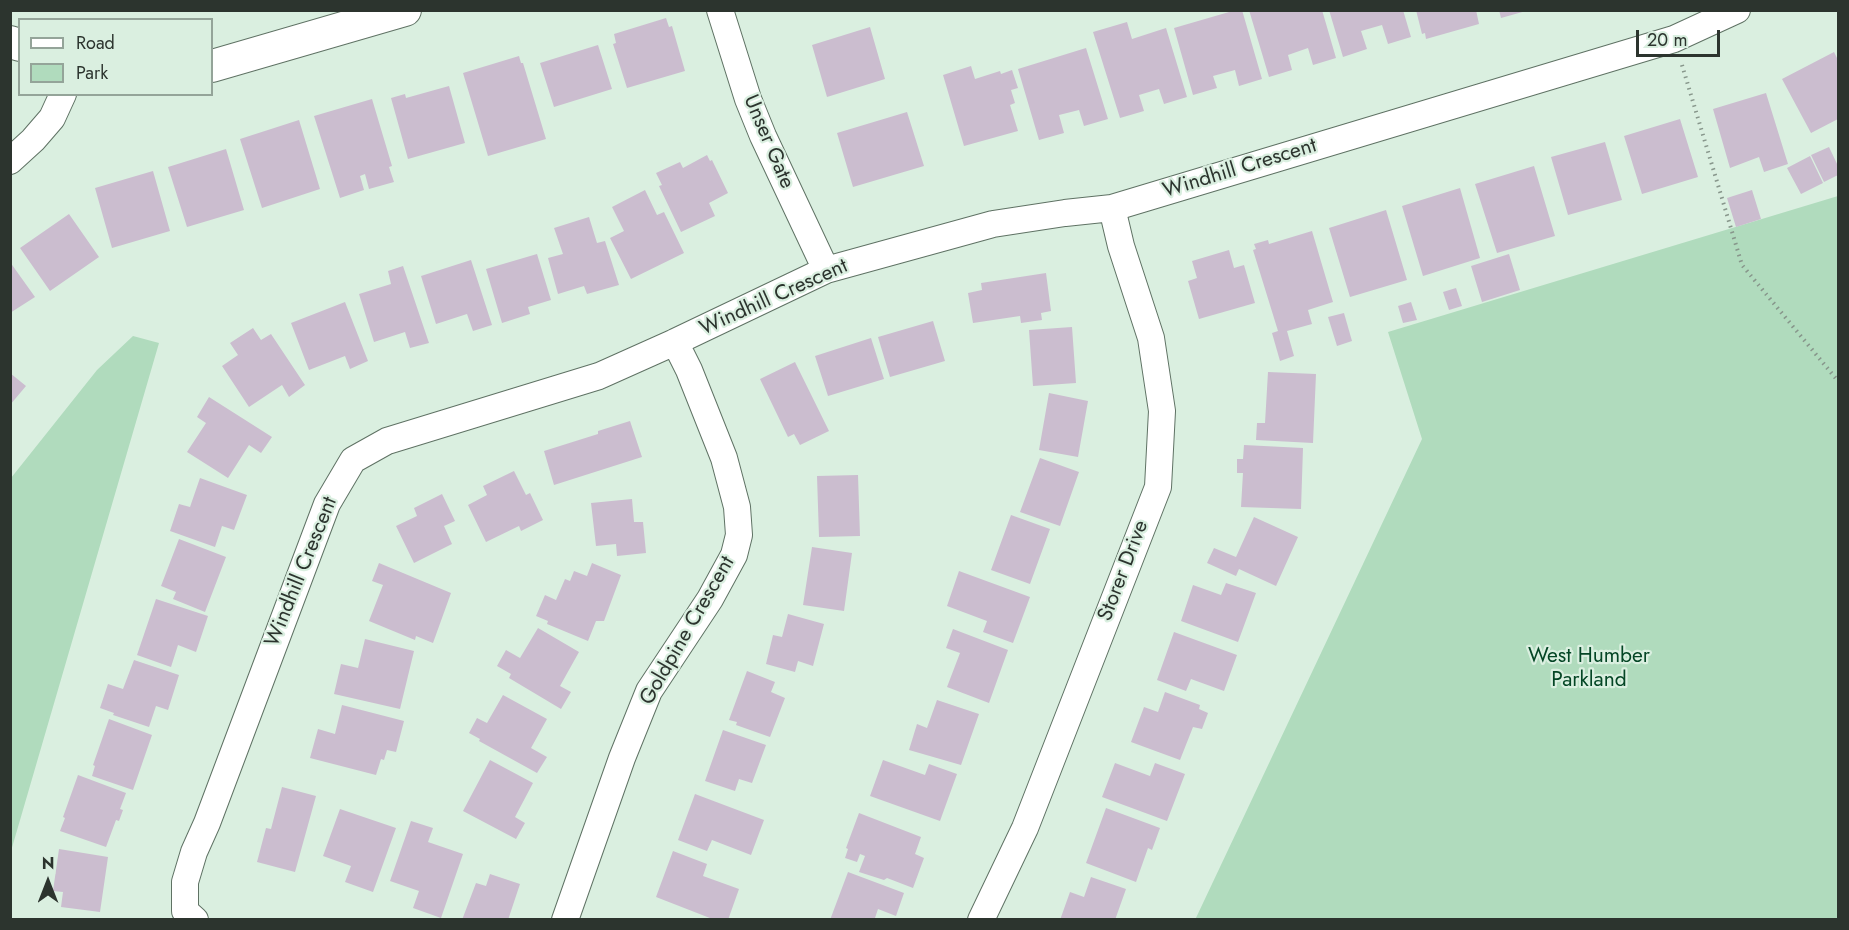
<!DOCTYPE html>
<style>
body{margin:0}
#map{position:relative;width:1849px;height:930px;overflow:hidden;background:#daefe0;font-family:Jost,sans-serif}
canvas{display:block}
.frame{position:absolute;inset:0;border:12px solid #2c342e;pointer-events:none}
.legend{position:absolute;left:18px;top:18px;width:195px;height:78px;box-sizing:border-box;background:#daefe0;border:2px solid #94a499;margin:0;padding:8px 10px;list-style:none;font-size:18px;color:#2c342e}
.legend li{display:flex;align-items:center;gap:12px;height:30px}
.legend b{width:30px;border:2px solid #94a499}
.north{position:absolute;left:18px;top:852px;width:60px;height:60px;-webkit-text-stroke:4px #daefe0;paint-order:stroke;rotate:0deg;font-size:16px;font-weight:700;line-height:24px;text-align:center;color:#2c342e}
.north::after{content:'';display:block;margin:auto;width:21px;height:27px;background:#2c342e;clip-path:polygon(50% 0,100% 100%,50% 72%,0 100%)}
.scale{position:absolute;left:1636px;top:30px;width:84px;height:27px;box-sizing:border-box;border:3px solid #2c342e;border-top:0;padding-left:8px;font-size:18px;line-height:21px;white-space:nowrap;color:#2c342e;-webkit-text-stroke:4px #daefe0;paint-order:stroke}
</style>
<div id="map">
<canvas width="1849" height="930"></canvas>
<div class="frame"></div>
<ul class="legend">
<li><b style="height:8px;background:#fff"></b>Road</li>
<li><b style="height:16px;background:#b0dbbd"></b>Park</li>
</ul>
<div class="north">N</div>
<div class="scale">20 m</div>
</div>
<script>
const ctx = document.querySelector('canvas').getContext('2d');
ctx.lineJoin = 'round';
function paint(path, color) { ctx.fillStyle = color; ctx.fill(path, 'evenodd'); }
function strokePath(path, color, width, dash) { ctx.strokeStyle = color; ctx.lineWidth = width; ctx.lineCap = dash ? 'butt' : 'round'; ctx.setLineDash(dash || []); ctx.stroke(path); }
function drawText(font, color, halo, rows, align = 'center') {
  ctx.font = font + ' Jost,sans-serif'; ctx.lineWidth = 4.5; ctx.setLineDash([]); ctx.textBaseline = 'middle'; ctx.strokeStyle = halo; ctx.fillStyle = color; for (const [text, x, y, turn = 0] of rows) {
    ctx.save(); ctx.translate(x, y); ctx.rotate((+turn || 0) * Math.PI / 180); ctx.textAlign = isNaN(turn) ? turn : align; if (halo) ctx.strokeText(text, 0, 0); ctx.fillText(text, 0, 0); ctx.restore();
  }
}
paint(new Path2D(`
 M1838,196V919L1195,920L1422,439L1388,332Z
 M133,336L159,343L11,851V478L97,370Z`), '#b0dbbd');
paint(new Path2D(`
 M1236,10H1242L1262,79L1239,86L1235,70L1213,76L1217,88L1193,95L1174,28Z
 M1249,10H1322L1336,58L1313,65L1308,48L1288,55L1292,70L1269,77Z
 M1329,10H1403L1411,37L1388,44L1382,25L1361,31L1367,49L1343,57Z
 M1416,10H1476L1479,24L1426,39L1425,33L1422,34Z
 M1499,10H1526V11L1501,18Z
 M666,18L669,27L672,26L685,71L627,88L613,44L616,43L614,34Z
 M1127,22L1132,39L1166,28L1187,97L1164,104L1159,89L1139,95L1144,111L1120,118L1093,32Z
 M870,27L885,79L827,97L812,45Z
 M598,45L612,89L554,107L540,63Z
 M1086,48L1108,119L1084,126L1079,110L1059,115L1064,133L1039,140L1018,69Z
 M1834,52L1838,60V119L1811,133L1782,79Z
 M519,56L521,63H523L546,139L488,156L463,73Z
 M971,66L975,79L1000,71L1001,74L1012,70L1018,88L1011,90L1015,103L1010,105L1018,131L964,146L943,75Z
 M449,86L465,143L408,159L391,98L405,94L406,98Z
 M1766,93L1788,164L1764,172L1759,157L1730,168L1713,109Z
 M372,99L392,166L389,167L394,182L369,189L365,174L360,176L364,190L340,198L314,116Z
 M907,112L924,166L853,187L837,133Z
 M1680,119L1698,177L1642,194L1624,136Z
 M299,120L320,189L262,208L240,139Z
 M1605,142L1622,200L1568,215L1551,157Z
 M1829,147L1838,166V175L1824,182L1811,155Z
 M226,149L244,210L187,227L168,167Z
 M707,155L710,161L712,160L728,193L709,203L715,216L681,232L659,186L662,185L656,173L680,162L683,168Z
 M1810,156L1823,183L1801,194L1787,168Z
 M1534,166L1555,236L1497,253L1475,184Z
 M153,171L170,231L112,248L95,188Z
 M1460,188L1480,258L1423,276L1402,206Z
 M645,190L657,215L664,212L684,253L631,279L610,238L624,231L612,207Z
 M1752,190L1761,219L1736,227L1727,198Z
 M1386,210L1407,280L1350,297L1329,228Z
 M69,214L99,257L50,291L20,248Z
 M589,217L597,243L605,241L619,285L587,294L584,286L558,294L548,258L563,254L554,228Z
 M1312,231L1333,302L1308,310L1312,324L1287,331L1294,356L1280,361L1272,333L1278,331L1253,250L1256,249L1254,244L1268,240L1269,244Z
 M1229,250L1234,268L1244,265L1255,303L1199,319L1188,281L1197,278L1192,261Z
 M537,254L551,300L528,307L530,314L502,323L486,269Z
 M1509,254L1520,290L1482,302L1471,266Z
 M471,260L492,325L473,331L467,314L436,324L421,276Z
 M10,262L35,297L10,313Z
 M403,266L429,343L410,348L405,332L374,342L359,294L391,284L388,271Z
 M1046,273L1051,311L1041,313L1042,320L1021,323L1020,316L973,323L968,293L982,290L981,283Z
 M1456,288L1462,306L1449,310L1443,292Z
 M345,302L368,361L350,369L345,356L309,370L291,323Z
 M1411,302L1417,320L1403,323L1398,306Z
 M1344,313L1352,341L1337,346L1328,317Z
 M933,321L945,361L890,377L878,337Z
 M1072,327L1076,383L1033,386L1029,330Z
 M253,328L261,340L271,334L305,385L289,397L282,385L249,407L222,366L238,355L230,343Z
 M871,338L884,379L828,396L815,356Z
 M795,362L829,431L800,445L794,434L788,437L760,379Z
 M1268,372L1316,374L1313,443L1256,440L1257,423H1265Z
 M10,373L26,386L10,405Z
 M1049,393L1088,401L1078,457L1039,450Z
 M209,397L272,437L261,453L249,445L228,478L187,452L206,423L197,417Z
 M630,421L642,457L554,485L544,451L598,434V431Z
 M1244,445L1303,448L1301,509L1241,507L1243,473H1237V459H1243Z
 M1040,458L1079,472L1060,526L1020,512Z
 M514,471L526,495L530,493L543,520L521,531L519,526L486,542L468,505L487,495L483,486Z
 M858,475L860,536L819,537L817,476Z
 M200,478L247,495L234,530L222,526L215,547L170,531L179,504L190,507Z
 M442,494L455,521L444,526L452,544L414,563L396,526L417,516L414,508Z
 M632,499L634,522H643L646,553L617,556L616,544L596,546L591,503Z
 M1011,515L1050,529L1030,584L991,570Z
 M1254,517L1298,537L1276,586L1239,569L1236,576L1207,563L1214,548L1236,557Z
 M179,539L226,557L205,612L173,599L176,592L161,586Z
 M812,547L852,553L844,611L803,605Z
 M379,563L451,593L433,643L416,636L415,640L369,621L383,585L372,581Z
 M592,563L621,575L604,621H596L588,641L547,624L548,621L536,616L545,595L556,600L565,579L570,581L574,571L587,576Z
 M959,571L1030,597L1013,643L983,632L987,621L947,606Z
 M1226,583L1256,593L1238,642L1181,621L1193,585L1221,595Z
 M156,599L208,616L196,652L178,645L171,667L137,655Z
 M788,614L824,624L813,666L798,661L795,672L766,664L773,635L782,637Z
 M538,628L579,652L560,686L571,692L561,709L509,678L511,674L497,666L506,650L520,658Z
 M953,629L1008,650L989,703L947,687L960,653L946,648Z
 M1174,632L1237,655L1224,691L1191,679L1186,691L1157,680Z
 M365,639L414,651L400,709L334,694L341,664L358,668Z
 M134,660L179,675L168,710L156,706L149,727L113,715L114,713L100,708L108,684L123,689Z
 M747,671L775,682L771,692L785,698L770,737L736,725L737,722L729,720Z
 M1165,692L1200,705L1199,709L1208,713L1202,729L1193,727L1180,760L1131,742L1144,707L1158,712Z
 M503,695L547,719L531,748L547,757L537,773L479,741L480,739L469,733L477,718L487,723Z
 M937,700L979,714L961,765L909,750L917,724L927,728Z
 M342,705L404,721L396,752L387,750L384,760L381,759L376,775L310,758L318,729L335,734Z
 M109,719L152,735L133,790L92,776L95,766L93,765Z
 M723,730L766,745L752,783L739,779L735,791L705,781Z
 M490,760L533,783L515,817L525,823L516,839L463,811Z
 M883,760L925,775L929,764L957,774L940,821L870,796Z
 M1115,763L1150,776L1155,763L1185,774L1167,821L1102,797Z
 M78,775L126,793L120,809L123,810L119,821L116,820L106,847L60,831L65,818L63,817Z
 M282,787L316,796L295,872L257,862L266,828L271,829Z
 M695,794L764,820L751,855L712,840L707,851L678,840Z
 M1106,808L1160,828L1152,850L1148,848L1136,882L1086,863Z
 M340,809L396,828L373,892L345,882L351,866L323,856Z
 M859,813L921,837L915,854L924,858L913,888L887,878L884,880L859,872L865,856L860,854L857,862L845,858L848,849L846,848Z
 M411,821L433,828L428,842L463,854L441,918L413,908L419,891L390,881Z
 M59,849L108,857L100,912L61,907L63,892L53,891Z
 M673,851L707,864L703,876L739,889L728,920H715L656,897Z
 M848,872L904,893L896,916L878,909L875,918L879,920H830Z
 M490,874L520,884L508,920H462L476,883L486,886Z
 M1091,877L1126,889L1115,920H1060L1070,892L1084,897Z`), '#cbbdcf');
const minor = new Path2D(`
 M720,10L748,99L763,136L826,270
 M10,161L33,140L52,118L63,94
 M195,920L185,911V882L194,852L207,823L327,504L353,460L387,441L599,376L675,342L826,270L993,224L1065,213L1112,208L1674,39L1737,10
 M565,920L622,758L649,691L710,599L734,555L739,535L737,507L724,458L689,370L675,342
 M981,920L1025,828L1158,487L1162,411L1151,338L1121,246L1112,208`);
const tertiary = new Path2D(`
 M10,42L20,45
 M212,66L405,10`);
strokePath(minor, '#5f7264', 28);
strokePath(tertiary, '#5f7264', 34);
strokePath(new Path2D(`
 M1682,65L1742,265L1838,381`), '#87968b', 4, [1.5, 4.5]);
strokePath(minor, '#fff', 26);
strokePath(tertiary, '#fff', 32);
drawText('21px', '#2c342e', '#daefe0', [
 ["Unser Gate",768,142,67],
 ["Windhill Crescent",1240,169,-17],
 ["Windhill Crescent",774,298,-24],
 ["Storer Drive",1124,571,-69],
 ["Windhill Crescent",302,572,-68],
 ["Goldpine Crescent",688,631,-60]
]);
drawText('21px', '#044625', '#daefe0', [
 ["West Humber",1589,657],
 ["Parkland",1589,681]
]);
</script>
